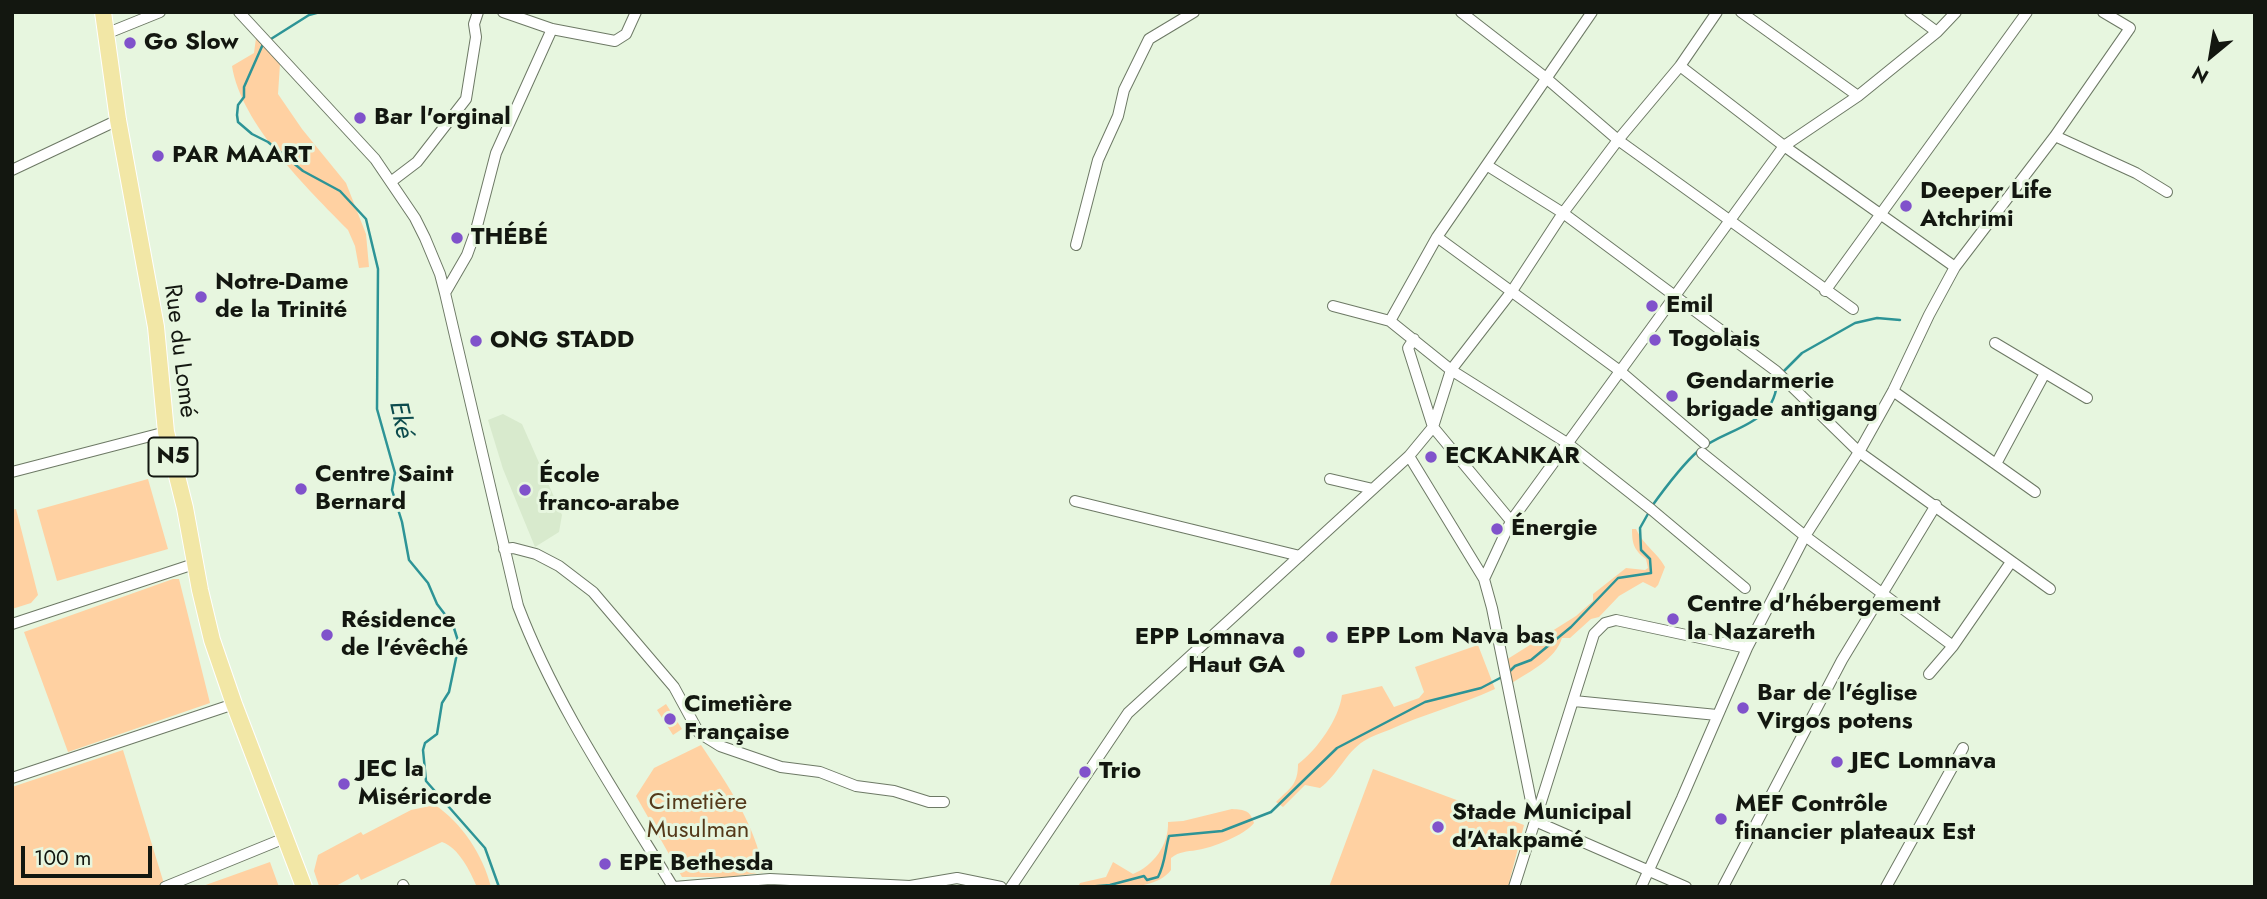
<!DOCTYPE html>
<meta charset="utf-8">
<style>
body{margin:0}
#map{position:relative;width:2267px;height:899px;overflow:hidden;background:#e7f6df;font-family:Jost,sans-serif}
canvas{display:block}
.frame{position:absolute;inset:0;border:14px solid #131710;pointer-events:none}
.north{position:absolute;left:2176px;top:21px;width:70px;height:70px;-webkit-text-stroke:5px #e7f6df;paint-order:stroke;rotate:210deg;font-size:19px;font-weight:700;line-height:28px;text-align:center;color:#131710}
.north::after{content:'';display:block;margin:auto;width:24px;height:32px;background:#131710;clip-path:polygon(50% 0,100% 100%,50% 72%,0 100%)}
.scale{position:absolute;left:21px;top:846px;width:131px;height:32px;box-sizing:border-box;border:4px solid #131710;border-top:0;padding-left:9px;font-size:21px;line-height:24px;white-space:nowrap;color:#131710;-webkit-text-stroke:5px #e7f6df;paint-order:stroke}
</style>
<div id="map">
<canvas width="2267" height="899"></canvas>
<div class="frame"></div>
<div class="north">N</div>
<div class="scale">100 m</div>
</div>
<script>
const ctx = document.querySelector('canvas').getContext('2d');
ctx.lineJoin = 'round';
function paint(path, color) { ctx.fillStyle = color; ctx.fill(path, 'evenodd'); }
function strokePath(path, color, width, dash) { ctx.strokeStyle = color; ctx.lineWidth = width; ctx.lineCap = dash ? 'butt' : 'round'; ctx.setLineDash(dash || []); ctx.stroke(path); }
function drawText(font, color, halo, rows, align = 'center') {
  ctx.font = font + ' Jost,sans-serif'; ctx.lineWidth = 6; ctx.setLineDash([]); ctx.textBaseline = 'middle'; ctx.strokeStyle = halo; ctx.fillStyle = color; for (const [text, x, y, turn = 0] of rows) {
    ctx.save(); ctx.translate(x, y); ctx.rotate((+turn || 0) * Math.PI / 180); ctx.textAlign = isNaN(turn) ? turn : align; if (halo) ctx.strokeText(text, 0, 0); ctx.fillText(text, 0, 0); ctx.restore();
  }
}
paint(new Path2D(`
 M503,414L522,424L562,515L559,532L535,547L503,469L488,420Z`), '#d8eacd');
paint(new Path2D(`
 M256,38L280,64L278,94L302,129L346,183L366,234L369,267L359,268L355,246L348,230C308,189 241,124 232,66L254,53Z
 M148,479L168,549L57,581L37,510Z
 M16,509L38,595L31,603L12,609V510Z
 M1632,529H1636C1645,547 1657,552 1665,567L1658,585L1655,588L1643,582L1619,596L1599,617L1591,619L1570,638H1562C1555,660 1530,671 1512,683L1506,660L1576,616L1593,601V594L1626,568L1645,570L1648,568L1646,559C1634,550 1632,544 1632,529Z
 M173,579H179L210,703L68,752L24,632Z
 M1478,645L1495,689C1460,705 1424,714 1389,730C1381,733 1372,736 1364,741C1345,753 1338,775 1320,788L1305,785L1283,807L1276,802C1290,788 1298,785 1298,764C1317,750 1339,719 1342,695L1382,686L1394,707L1419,698L1424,692L1415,667Z
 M666,704L682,729L673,735L657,710Z
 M701,745C729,787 754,822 764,872L731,877H682L636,796L654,768Z
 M123,750L165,887H12V787Z
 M1373,769L1524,825L1508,887H1329Z
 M435,805C462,823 483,855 491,887H477C470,871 459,848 442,842L361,880L358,874L334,887L319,886L314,871L318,855L361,832L363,835L411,810Z
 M1232,809C1245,810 1250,810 1254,823C1245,835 1212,848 1197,850C1186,852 1180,851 1171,858V870C1154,893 1105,887 1078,887L1080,883L1106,877L1113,862L1133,874C1153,866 1169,845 1168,822L1183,821Z
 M270,862L279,887H200Z`), '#ffd1a2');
strokePath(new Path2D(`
 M320,12L309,15L263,44L244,87V97L238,105L237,115L238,122L252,134L268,142L303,171L340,191L366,219L378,269L377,409L395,473L392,490L402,522L409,560L428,583L437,604L453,625L459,644L449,692L442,703L437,734L425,743L423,750L426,781L485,848L499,887
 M390,12H397
 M1781,374L1802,353L1855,323L1877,318L1900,320
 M1652,506C1665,488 1681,466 1698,451C1726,427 1777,427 1777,379
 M1508,673L1515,666L1531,660L1571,627L1618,578L1651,573L1650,559L1641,550L1640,528L1649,512
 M1086,887L1110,885L1144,876L1147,880L1158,877C1165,864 1165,850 1169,836L1222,831L1271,812L1337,748L1425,702L1481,688L1502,677`), '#2d9496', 2.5);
const minor = new Path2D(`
 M239,12L375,159L415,218L425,238L440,274L445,293L518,606C556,706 618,796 673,887
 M503,12L552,29L615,41L626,34L636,12
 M1461,12L1546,78L1618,140L1853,309
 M1741,12L1858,96
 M1910,12L1937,32
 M108,33L160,12
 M1680,66L1784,146L1955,267
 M2055,136L2136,173L2167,192
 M1488,166L1563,213L1776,371L1859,452L2050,589
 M12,170L118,120
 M392,181L417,162L466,99L476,37L474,24L478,12
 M1437,237L1620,371L1704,443
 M1076,245L1098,160L1118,116L1124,90L1149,39L1194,12
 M1825,291L2027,12
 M445,293L467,255L476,230L496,153L552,29
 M1333,306L1390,321L1451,370L1567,443L1652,510L1745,588
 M1390,321L1437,237L1592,12
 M1414,339L1408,348L1433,427L1511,521
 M1995,343L2087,398
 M1893,391L2035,492
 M1702,453L1805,536L1953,646
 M1409,456L1484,579L1492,608L1535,821L1514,887
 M1996,464L2045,373
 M12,472L166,432
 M1330,479L1373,489
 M1075,501L1300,556
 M504,549L513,548L536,554L559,566L593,592L674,687L699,733L720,746L781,767L820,772L856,786L894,791L929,802H944
 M1484,579L1511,521L1784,146L1858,96L1937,32L1956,12
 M12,624L194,564
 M1929,674L1953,646L2011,562
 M1574,701L1717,715
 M12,778L234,704
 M403,885L404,887
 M165,887L285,838
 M674,887L770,879L910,886L957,878L1001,887
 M1011,887L1128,713L1409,456L1433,427L1451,370L1512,291L1563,213L1618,140L1680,66L1717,12
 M1641,887L1682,798L1747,648L1805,536L1859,452L1893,391L1929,315L1955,267L2055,136L2130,28L2103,12
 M1686,887L1535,821L1594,634L1605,623L1616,620L1747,648
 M1723,887L1842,660L1936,505
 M1886,887L1963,748`);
const primary = new Path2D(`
 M103,12L118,120L156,327L166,432L185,508L200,590L212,640L234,704L304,887`);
strokePath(minor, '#6d7965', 12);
strokePath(primary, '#fff', 18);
strokePath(minor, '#fff', 10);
strokePath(primary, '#f2e7a6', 16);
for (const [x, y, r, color] of [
 [130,43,7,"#8052cb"],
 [360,118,7,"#8052cb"],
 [158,156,7,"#8052cb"],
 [1906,206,7,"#8052cb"],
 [457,238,7,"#8052cb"],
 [201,297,7,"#8052cb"],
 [1652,306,7,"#8052cb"],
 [1655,340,7,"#8052cb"],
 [476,341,7,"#8052cb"],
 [1672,396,7,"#8052cb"],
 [1431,457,7,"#8052cb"],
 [301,489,7,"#8052cb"],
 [525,490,7,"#8052cb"],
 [1497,529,7,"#8052cb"],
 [1673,619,7,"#8052cb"],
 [327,635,7,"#8052cb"],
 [1332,637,7,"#8052cb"],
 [1299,652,7,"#8052cb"],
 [1743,708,7,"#8052cb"],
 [670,719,7,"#8052cb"],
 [1837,762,7,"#8052cb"],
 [1085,772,7,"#8052cb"],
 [344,784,7,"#8052cb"],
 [1721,819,7,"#8052cb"],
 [1438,827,7,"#8052cb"],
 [605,864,7,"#8052cb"]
]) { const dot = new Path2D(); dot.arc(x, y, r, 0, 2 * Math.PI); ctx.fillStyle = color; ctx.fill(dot); strokePath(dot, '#e7f6df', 2.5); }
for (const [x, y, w] of [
 [173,457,49]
]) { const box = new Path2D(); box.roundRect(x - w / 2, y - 19.5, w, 39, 5); ctx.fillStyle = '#e7f6df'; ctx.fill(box); strokePath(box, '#131710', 2); }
drawText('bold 23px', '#131710', null, [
 ["N5",173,457]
]);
drawText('bold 24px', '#131710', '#e7f6df', [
 ["Go Slow",144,43],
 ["Bar l'orginal",374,118],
 ["PAR MAART",172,156],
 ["Deeper Life",1920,192],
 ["Atchrimi",1920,220],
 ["THÉBÉ",471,238],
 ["Notre-Dame",215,283],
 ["de la Trinité",215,311],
 ["Emil",1666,306],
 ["Togolais",1669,340],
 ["ONG STADD",490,341],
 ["Gendarmerie",1686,382],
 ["brigade antigang",1686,410],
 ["ECKANKAR",1445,457],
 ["Centre Saint",315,475],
 ["Bernard",315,503],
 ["École",539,476],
 ["franco-arabe",539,504],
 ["Énergie",1511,529],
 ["Centre d'hébergement",1687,605],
 ["la Nazareth",1687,633],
 ["Résidence",341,621],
 ["de l'évêché",341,649],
 ["EPP Lom Nava bas",1346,637],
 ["EPP Lomnava",1285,638,"right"],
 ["Haut GA",1285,666,"right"],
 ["Bar de l'église",1757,694],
 ["Virgos potens",1757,722],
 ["Cimetière",684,705],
 ["Française",684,733],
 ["JEC Lomnava",1851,762],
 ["JEC la",358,770],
 ["Miséricorde",358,798],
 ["Trio",1099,772],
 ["MEF Contrôle",1735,805],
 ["financier plateaux Est",1735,833],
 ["Stade Municipal",1452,813],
 ["d'Atakpamé",1452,841],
 ["EPE Bethesda",619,864]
], 'left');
drawText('24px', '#131710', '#e7f6df', [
 ["Rue du Lomé",179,351,83]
]);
drawText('24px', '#54391a', '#e7f6df', [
 ["Cimetière",698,803],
 ["Musulman",698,831]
]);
drawText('italic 26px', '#0c4b4d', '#e7f6df', [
 ["Eké",400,420,78]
]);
</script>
